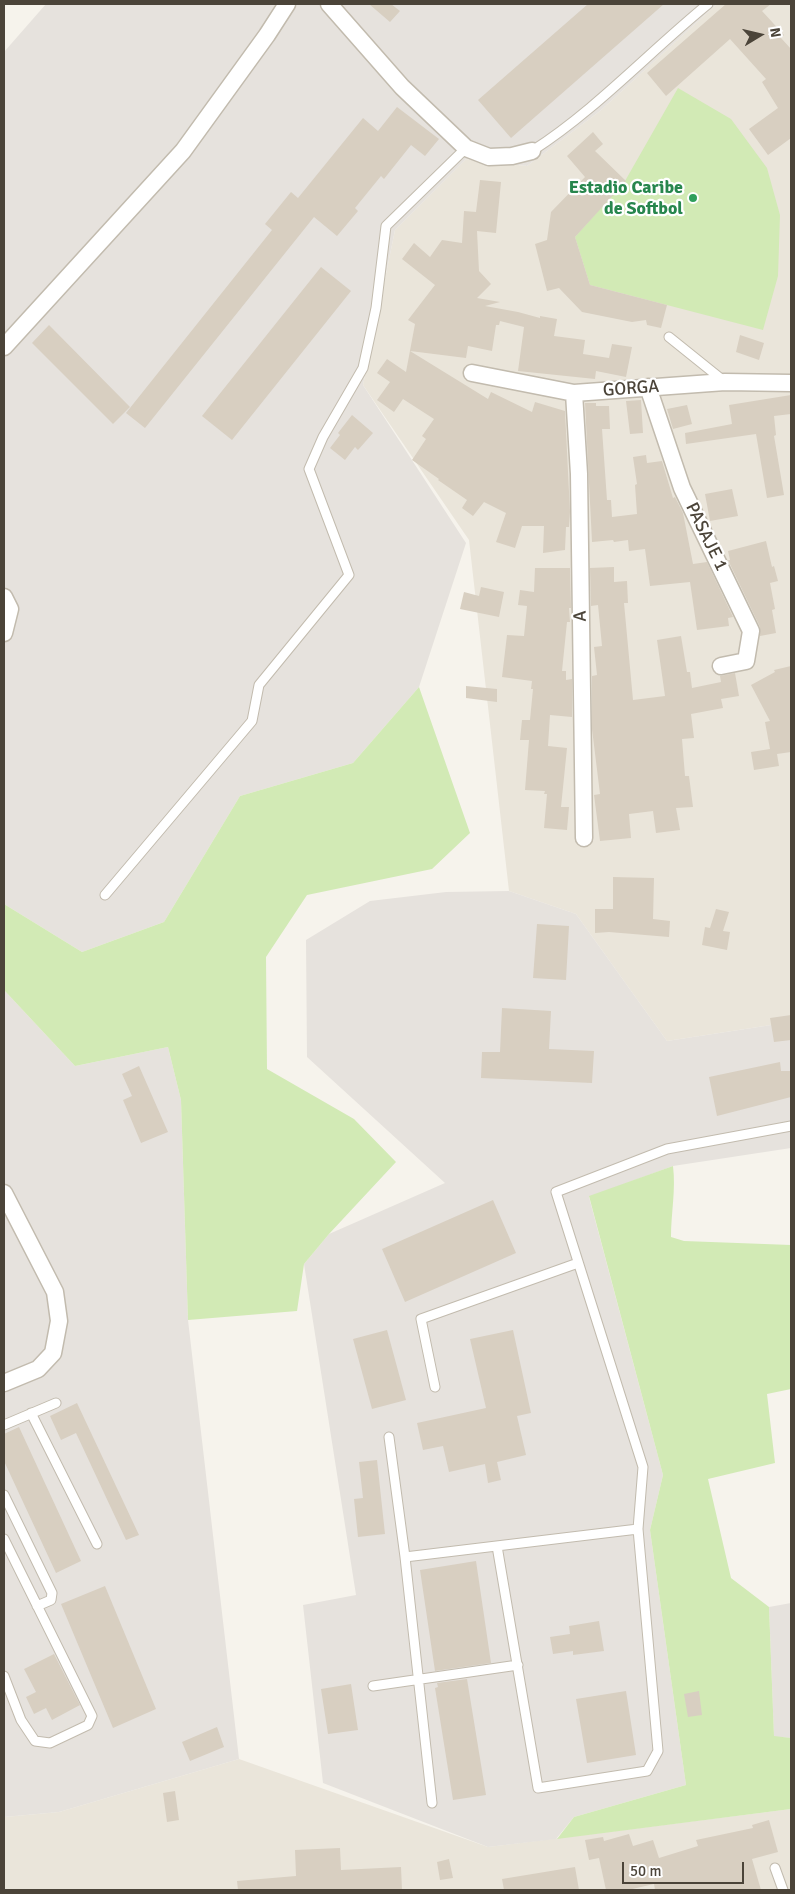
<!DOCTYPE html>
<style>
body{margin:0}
#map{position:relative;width:795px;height:1894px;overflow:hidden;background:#f6f3ec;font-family:Signika,sans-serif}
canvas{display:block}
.frame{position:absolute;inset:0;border:5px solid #4b4439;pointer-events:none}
.north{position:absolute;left:735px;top:10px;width:50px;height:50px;-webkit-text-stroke:4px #fff;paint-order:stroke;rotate:81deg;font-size:14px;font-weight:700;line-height:20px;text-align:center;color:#4b4439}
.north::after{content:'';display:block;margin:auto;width:18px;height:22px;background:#4b4439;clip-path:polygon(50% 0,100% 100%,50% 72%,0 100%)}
.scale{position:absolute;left:622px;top:1862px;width:122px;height:22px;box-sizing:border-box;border:2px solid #4b4439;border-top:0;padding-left:6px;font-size:15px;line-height:18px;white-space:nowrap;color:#4b4439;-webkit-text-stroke:4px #fff;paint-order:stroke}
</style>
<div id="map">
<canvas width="795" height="1894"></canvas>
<div class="frame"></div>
<div class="north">N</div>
<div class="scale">50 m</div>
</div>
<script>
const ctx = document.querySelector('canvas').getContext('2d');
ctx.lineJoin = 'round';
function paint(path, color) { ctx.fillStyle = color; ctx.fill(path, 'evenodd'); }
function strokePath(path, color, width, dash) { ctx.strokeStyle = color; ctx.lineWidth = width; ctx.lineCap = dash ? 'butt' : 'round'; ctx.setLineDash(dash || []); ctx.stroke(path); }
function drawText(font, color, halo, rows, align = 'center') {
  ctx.font = font + ' Signika,sans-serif'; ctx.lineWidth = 4.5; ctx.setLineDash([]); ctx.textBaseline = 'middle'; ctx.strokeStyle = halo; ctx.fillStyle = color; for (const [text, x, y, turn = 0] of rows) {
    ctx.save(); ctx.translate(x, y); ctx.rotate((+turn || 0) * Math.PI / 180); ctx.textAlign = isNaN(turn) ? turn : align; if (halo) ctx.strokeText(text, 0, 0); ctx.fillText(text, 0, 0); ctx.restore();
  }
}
paint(new Path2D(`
 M717,4H791V1022L667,1041L576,914L509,891L469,540L363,385L395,230L466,159L527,166L600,111Z
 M239,1759L488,1847L791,1809V1890H4V1817L59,1812Z`), '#eae5da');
paint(new Path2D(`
 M46,4H717L600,111L527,166L466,159L395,230L363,385L466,543L419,687L353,763L240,796L164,922L82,952L4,904V52Z
 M509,891L576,914L667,1041L791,1022V1148L673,1166L589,1197L663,1475L650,1530L686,1785L574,1817L556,1839L488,1847L323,1783L303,1605L356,1595L304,1264L329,1234L445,1183L307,1057L306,940L370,901L446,892Z
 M4,990L75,1066L168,1047L181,1100L188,1320L239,1759L59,1812L4,1817Z
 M791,1603V1738L774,1737L769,1607Z`), '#e6e2dd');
paint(new Path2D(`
 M678,88L731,119L767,168L780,215L778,276L763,330L590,285L575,237L625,181Z
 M419,687L470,833L432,869L307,895L266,957L267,1069L354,1119L396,1162L329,1234L304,1264L297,1311L188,1320L181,1100L168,1047L75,1066L4,990V904L82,952L164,922L240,796L353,763Z
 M673,1166C676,1190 671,1213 671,1237L684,1241L791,1245V1389L767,1394L775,1463L708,1479L731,1578L769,1607L774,1736L791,1738V1809L557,1839L574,1817L686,1785L650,1530L663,1475L589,1196Z`), '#d2eab5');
paint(new Path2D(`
 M369,4H391L400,11L390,22Z
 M588,4H664L511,138L478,100Z
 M726,4H771L762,11L784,35L781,38L791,49V138L768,155L749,129L778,108L762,82L766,79L730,39L666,96L647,73Z
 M397,107L439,139L425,156L411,145L384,179L381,176L355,208L358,211L337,236L314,217L145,428L126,413L272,230L265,224L291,192L298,198L363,118L378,131Z
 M593,132L603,144L595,151L626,181L575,237L590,285L667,305L661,328L647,325L646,320L632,322L582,312L559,288L547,291L535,244L547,240L551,212L585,177L567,156Z
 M480,180L501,182L496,233L477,231L479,271L491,284L477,298L500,302L485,306L518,312L540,318V316L557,319L554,336L585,340L583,354L609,358L612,344L632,347L626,377L596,371L595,379L518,371L524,327L500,321L499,325H496L492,351L468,346L466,358L410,351L488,399L491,392L532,412L535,402L565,411L570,512L569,527H566L565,550L543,553L544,526H522L515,548L496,542L506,513L484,502L473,516L462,508L467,500L438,480L439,479L412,460L426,439L422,436L434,419L403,399L394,412L377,400L390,382L377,373L387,359L406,372L415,324L408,320L435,285L402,259L414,243L430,257L442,240L462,243L464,211L476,212Z
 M321,267L351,291L232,440L202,416Z
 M49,325L130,407L113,424L32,343Z
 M740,335L764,343L759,360L736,352Z
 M791,395V414L774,416L776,435L774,436L784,495L767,498L756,434L686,444L685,433L732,424L729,405Z
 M641,400L643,433L630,434L626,401Z
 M585,403H596V406H609L610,429H602L607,500H611L612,517L637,514L635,485L637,484L633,457L646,455L647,463L662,461L673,498L675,497L683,513L693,564L707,562L733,617L728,618L729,626L697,630L690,582L650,586L645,549L629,551L628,540L614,542L613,540L592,542Z
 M687,405L692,424L673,429L667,409Z
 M352,415L373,433L358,450L355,447L345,460L330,448L340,435L338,433Z
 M732,489L738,516L710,521L705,494Z
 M766,541L772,567L774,566L778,581L770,583L775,609L772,610L776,633L760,636V627L728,560H730L728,551Z
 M614,567V582L627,581L628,603H624L633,700L665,696L657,640L681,636L687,672H690L692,688L721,682L720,676L735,673L739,696L721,699L723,708L691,714L694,738L682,739L685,776H689L693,807L676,808L680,830L656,833L653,811L629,814L631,838L600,841L594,795L600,794L592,729V676L597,675L594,647L602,646L598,605L591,606L590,568Z
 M535,568H570L571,608H569L570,622H567L562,671H566V680L572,679V717L550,715L548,746L567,748L561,807H569L567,830L544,828L547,794H544L545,791L525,790L529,740H520L522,720H530L533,689H531L532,681L502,677L507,635L524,636L527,606L518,605L520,590L534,592Z
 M481,587L504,592L499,617L460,609L464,592L479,596Z
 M791,666V752L777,754L779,766L754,770L751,752L770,749L765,722L770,721L751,685L775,672L774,670Z
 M466,686L497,689V702L466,698Z
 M613,877L654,878L653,919L670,921L669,937L609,932L595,933V909H613Z
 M716,909L729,912L723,931L730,932L727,950L702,945L705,927L710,928Z
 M537,924L569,926L566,980L533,978Z
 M502,1008L551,1011L549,1049L594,1051L592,1083L481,1078L482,1052H500Z
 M791,1015V1040L774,1042L770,1018Z
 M780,1062L781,1071H791V1097L717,1116L709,1077Z
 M139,1066L168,1132L141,1143L123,1100L132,1096L122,1074Z
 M493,1200L516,1253L405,1302L382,1249Z
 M387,1330L406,1400L372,1409L353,1339Z
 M513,1330L531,1413L517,1416L526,1455L497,1462L501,1480L488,1483L485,1464L449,1472L443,1446L423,1450L417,1423L486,1408L470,1339Z
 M77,1403L139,1535L126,1540L76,1433L61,1440L50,1416Z
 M19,1427L81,1561L56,1573L4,1461V1434Z
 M377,1460L385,1534L358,1537L354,1499L363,1498L359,1462Z
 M476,1561L491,1663L435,1671L420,1570Z
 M105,1586L156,1709L113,1728L61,1604Z
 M599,1621L604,1651L573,1655V1651L553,1654L550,1637L570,1634L569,1626Z
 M54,1654L80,1705L52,1720L46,1708L34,1714L26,1697L36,1692L24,1669Z
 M467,1679L486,1795L453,1800L435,1688L438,1687L437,1683Z
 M351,1684L358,1730L328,1734L321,1689Z
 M626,1691L636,1755L587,1763L576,1699Z
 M699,1691L702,1715L688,1717L684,1694Z
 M217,1727L224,1747L190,1761L182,1742Z
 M175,1791L179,1820L167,1822L163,1793Z
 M769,1820L778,1852L752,1859L761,1890H655L654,1884L628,1890H606L599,1858L589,1860L585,1840L603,1837L604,1841L629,1834L633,1846L653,1840L659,1858L698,1846L696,1840L753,1828L752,1825Z
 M340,1848L341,1870L401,1867L402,1890H238L237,1881L296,1876L295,1850Z
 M449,1859L453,1878L440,1880L437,1862Z
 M575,1867L579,1890H504L502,1879Z`), '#d8cfc1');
const service = new Path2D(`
 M532,151C596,110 649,52 708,4
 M669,337L725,382
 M105,895L252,721L259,685L349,575L309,469L323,437L363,368L376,308L386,226L466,148
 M435,1387L421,1319L578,1263
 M31,1413L97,1544
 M4,1425L56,1403
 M389,1437L405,1557L432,1803
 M4,1495L52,1593L51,1600L37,1606
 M4,1539L92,1716L88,1725L50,1743L35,1741L21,1720L4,1676
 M497,1546L538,1788L647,1771L658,1751L638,1529L643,1467L556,1192L667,1149L791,1126
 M405,1557L638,1529
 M373,1686L518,1665
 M775,1868L783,1890`);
const minor = new Path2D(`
 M329,4L402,87L466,148L489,157L512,156L532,151
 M4,347L183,151L267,35L287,4
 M472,373L574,393L725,382L791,383
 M648,387L682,488L751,631L746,661L721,666
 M574,393L579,474L584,838
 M4,597L10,609L4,633
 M4,1193L55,1292L59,1321L53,1353L38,1369L4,1383`);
strokePath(service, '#c2bbae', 11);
strokePath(minor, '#c2bbae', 19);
strokePath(service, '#fff', 9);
strokePath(minor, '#fff', 16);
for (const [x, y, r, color] of [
 [693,198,5,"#2e9e5b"]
]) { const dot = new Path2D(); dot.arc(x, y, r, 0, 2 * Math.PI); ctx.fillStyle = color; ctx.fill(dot); strokePath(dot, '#fff', 2); }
drawText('bold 18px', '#27864d', '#fff', [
 ["Estadio Caribe",683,188],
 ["de Softbol",683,209]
], 'right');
drawText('18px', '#4b4439', '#fff', [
 ["GORGA",631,389,-4],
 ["PASAJE 1",706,537,64],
 ["A",581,616,-91]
]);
</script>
